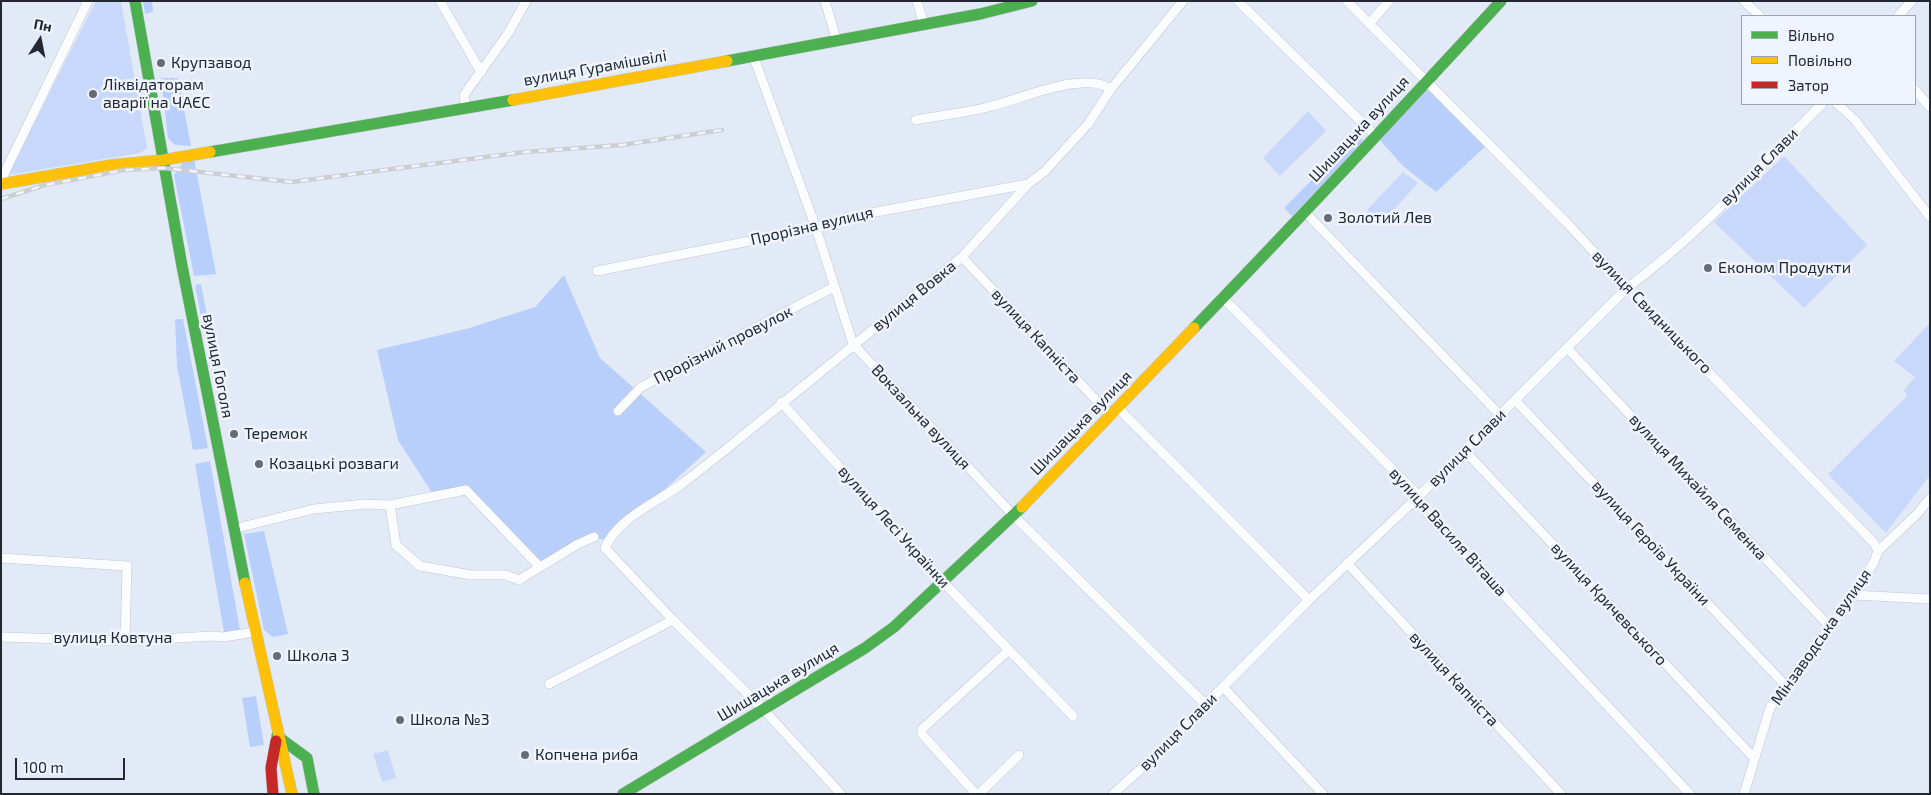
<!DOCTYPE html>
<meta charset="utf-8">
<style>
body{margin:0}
#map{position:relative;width:1931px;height:795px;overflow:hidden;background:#e3eaf7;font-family:"Exo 2",sans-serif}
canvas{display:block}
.frame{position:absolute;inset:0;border:2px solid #232730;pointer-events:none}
.legend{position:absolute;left:1741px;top:15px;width:175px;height:90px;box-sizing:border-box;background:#eff4fe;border:1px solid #9da2ac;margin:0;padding:6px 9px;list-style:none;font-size:15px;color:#232730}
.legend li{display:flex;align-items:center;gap:10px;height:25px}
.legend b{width:25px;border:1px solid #9da2ac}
.north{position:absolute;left:15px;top:15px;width:50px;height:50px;-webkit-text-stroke:4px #eff4fe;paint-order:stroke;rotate:11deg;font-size:14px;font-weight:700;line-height:20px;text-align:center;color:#232730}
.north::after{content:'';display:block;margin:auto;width:18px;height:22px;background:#232730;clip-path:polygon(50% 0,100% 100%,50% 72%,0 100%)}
.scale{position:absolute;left:15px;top:758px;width:110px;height:22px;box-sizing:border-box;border:2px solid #232730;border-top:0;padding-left:6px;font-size:15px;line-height:18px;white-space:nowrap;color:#232730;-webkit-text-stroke:4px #eff4fe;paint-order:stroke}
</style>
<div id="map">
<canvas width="1931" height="795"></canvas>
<div class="frame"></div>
<ul class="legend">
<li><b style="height:6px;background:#4caf50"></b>Вільно</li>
<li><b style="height:6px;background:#ffc107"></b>Повільно</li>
<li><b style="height:6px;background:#c62828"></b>Затор</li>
</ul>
<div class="north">Пн</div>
<div class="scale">100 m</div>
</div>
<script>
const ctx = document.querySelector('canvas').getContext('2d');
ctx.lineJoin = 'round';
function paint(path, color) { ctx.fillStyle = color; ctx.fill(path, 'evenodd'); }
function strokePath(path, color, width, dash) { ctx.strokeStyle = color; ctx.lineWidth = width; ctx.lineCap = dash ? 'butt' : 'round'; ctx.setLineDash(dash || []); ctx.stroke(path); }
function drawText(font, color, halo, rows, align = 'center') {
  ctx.font = font + ' "Exo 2",sans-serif'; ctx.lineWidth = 5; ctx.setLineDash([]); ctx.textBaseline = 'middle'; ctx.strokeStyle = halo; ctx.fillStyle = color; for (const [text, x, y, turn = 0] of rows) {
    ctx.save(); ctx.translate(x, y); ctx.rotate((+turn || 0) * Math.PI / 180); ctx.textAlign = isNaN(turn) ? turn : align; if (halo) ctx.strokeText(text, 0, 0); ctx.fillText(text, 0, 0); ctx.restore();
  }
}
paint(new Path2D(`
 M96,1H121L147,148L140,153L8,175Z
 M1308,111L1326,131L1280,176L1263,158Z
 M1784,156L1867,245L1804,308L1714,222Z
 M1403,172L1418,183L1380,225L1367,210Z
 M1930,323V475L1886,533L1828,474L1907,396L1904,390L1915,377L1894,361Z
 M388,750L396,778L382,782L373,754Z`), '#c8d8fa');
paint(new Path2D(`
 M143,1H152L153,12L145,14Z
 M161,78H178L191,146L175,145L168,138Z
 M1427,81L1488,144L1436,192L1403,166L1377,137Z
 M1357,134L1364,141L1292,216L1284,208Z
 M194,159L216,274L194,276L174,175L183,162Z
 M564,275L600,358L706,452L608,541L594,537L539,566L466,490L434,496L398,440L377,350L466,329L535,307Z
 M201,284L210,332L204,333L195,285Z
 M175,319H183L208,448L193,450L177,366Z
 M210,461L240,630L224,632L195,464Z
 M264,531L288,634L273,637L264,630L244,534Z
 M256,696L264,745L250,747L242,698Z`), '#b8cefb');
const street = new Path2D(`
 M440,1L481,72
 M825,1L837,41
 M917,1L924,24
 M1238,1L1377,137
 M1347,1L1568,224L1627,288L1874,543L1878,551
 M1744,1L1760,16
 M1898,16L1912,1
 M1369,24L1389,1
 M753,55L816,228L853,344L1014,516L1206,705
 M1915,90L1930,107
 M1837,104L1854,119L1930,217
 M466,107L464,95L509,32L526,1
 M916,120C941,115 967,113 992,106C1022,99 1084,70 1111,89
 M1,180L88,1
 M1305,212L1500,415
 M962,257L1111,416
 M597,271L816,228L876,212L1028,184
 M1222,297L1419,496L1426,512L1690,794
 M1567,348L1829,626
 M1515,400L1786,686
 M781,402L944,583L1073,716
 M1118,408L1309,600
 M618,411L641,387L834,287
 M1464,450L1754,758
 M390,505L396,545L420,566L471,575H506L519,580L578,544L594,537
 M233,529L314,509L365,504L390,505L466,490L539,566
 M1,558L127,566L125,641
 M1347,563L1561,794
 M1853,595L1930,599
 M1,637L125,641L211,636L223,637L255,632
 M549,684L673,620
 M1223,687L1323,794
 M841,794L764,710L673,620L605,548C617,519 654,504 679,486C693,476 706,465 719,455L962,257L1028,184L1045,171L1088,124L1111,89L1183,1
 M976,794L922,734V729L1009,650
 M979,794L1019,755
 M1113,794L1153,758L1309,600L1419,496L1627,288C1699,235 1759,167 1822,104
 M1744,794L1770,708L1853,595L1874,562L1878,551L1917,514L1930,498`);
const fast = new Path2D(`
 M135,1L182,266L245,583
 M727,61L980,14L1032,1
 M210,152L513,100
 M1194,328C1298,220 1400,111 1501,1
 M277,736L307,758L314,794
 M623,794L865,648L894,627L1022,507`);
const slow = new Path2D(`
 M513,100L727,61
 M1,184L112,165L163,160L210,152
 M1022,507L1194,328
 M245,583L292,794`);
const jam = new Path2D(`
 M273,794L271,768L276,741`);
strokePath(street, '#c1c6d0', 10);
strokePath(fast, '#c1c6d0', 12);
strokePath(slow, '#c1c6d0', 12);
strokePath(jam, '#c1c6d0', 12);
strokePath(street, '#fbfcfe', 9);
strokePath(fast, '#4caf50', 11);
strokePath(slow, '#ffc107', 11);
strokePath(jam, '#c62828', 11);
const rail = new Path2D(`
 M1,199L45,185L124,170L164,168L291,182L525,152L622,145L722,130`);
strokePath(rail, '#ccced2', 4.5);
strokePath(rail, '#eff4fe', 2.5, [8]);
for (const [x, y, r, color] of [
 [161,63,5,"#666b76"],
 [93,94,5,"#666b76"],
 [1328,218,5,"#666b76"],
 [1708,268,5,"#666b76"],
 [234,434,5,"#666b76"],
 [259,464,5,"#666b76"],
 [277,656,5,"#666b76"],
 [400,720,5,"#666b76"],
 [525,755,5,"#666b76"]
]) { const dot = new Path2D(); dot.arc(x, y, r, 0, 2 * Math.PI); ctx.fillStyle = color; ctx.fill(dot); strokePath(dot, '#eff4fe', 2); }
drawText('16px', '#232730', '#eff4fe', [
 ["Крупзавод",171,63],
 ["Ліквідаторам",103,85],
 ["аварії на ЧАЄС",103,103],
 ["Золотий Лев",1338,218],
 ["Економ Продукти",1718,268],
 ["Теремок",244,434],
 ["Козацькі розваги",269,464],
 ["Школа 3",287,656],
 ["Школа №3",410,720],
 ["Копчена риба",535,755]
], 'left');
drawText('16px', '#232730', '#eff4fe', [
 ["вулиця Гурамішвілі",595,68,-10],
 ["Шишацька вулиця",1359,129,-47],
 ["вулиця Слави",1759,167,-45],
 ["Прорізна вулиця",812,226,-13],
 ["вулиця Вовка",914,296,-39],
 ["вулиця Свидницького",1652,312,46],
 ["вулиця Капніста",1036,336,47],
 ["Прорізний провулок",723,345,-27],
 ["вулиця Гоголя",218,366,79],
 ["Вокзальна вулиця",921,417,47],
 ["Шишацька вулиця",1081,423,-46],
 ["вулиця Слави",1467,448,-45],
 ["вулиця Михайля Семенка",1698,487,47],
 ["вулиця Лесі Українки",894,527,48],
 ["вулиця Василя Віташа",1448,532,48],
 ["вулиця Героїв України",1651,543,47],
 ["вулиця Кричевського",1609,604,47],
 ["Мінзаводська вулиця",1821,637,-55],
 ["вулиця Ковтуна",113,638],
 ["вулиця Капніста",1454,679,47],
 ["Шишацька вулиця",778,682,-31],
 ["вулиця Слави",1178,732,-45]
]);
</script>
